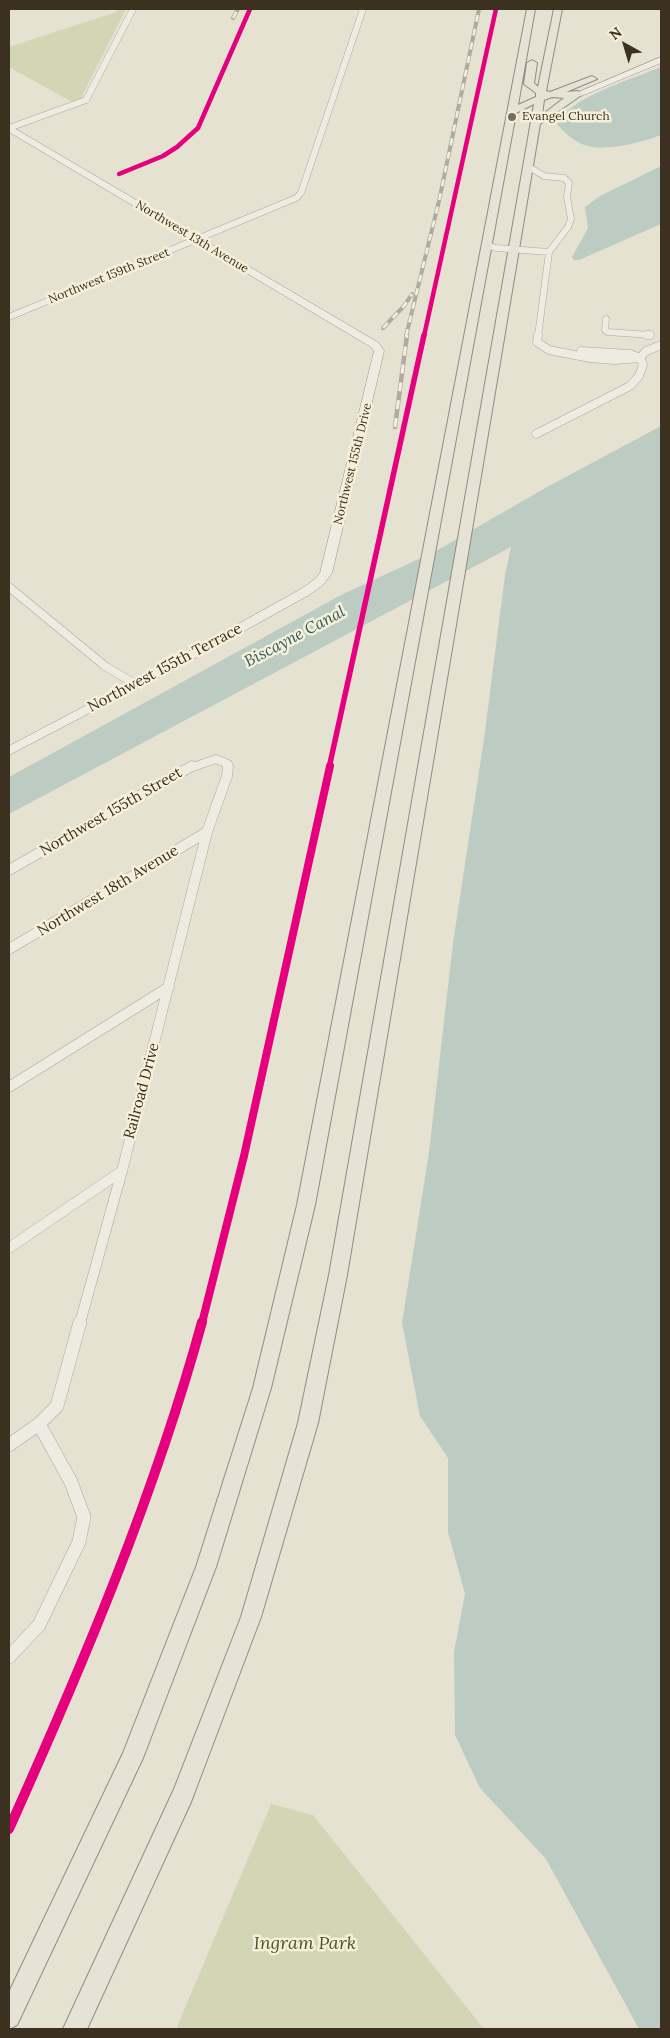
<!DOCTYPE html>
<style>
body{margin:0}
#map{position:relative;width:670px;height:2038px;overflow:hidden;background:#e6e2d2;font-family:Lora,serif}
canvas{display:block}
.frame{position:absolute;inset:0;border:10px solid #3c3021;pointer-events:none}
.north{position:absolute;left:600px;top:20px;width:50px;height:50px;-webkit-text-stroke:4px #f6efd9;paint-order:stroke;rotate:321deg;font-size:14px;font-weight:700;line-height:20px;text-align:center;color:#3c3021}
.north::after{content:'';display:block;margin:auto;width:18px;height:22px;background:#3c3021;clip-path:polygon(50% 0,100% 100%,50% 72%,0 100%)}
</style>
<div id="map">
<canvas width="670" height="2038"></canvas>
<div class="frame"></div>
<div class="north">N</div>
</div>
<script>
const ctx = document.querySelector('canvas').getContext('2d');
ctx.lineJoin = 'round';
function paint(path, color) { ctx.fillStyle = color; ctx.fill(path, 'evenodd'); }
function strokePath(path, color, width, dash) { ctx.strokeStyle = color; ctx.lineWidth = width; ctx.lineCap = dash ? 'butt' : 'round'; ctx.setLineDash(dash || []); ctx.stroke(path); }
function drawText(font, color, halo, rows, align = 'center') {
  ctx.font = font + ' Lora,serif'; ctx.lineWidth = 5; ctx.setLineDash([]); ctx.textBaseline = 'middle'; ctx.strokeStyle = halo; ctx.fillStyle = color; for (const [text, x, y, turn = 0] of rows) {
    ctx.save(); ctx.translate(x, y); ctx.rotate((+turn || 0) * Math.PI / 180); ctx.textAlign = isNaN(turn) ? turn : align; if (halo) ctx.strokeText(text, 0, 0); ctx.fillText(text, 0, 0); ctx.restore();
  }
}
paint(new Path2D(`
 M117,9H126L81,98L72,102L9,67V47L116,12Z
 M271,1804L313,1815L484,2029H176Z`), '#d3d6b5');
paint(new Path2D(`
 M661,67V135C644,142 610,150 592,147C578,145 565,134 557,124C569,97 633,79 661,67Z
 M661,166V224L579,260H574L572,257L588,228L585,207L600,196Z
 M661,426V2029H639L546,1859L480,1788L455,1735L454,1652L465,1594L448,1532V1458L420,1416L402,1323L429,1152L453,943L484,739L505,575L511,547L9,814V777L341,595L436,551L547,487Z`), '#bcccc3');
const streetFar3 = new Path2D(`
 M9,128L86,100L133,9
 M529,167L544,176L564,178L569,183L567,197L571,219L568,227L549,252L538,336
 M487,245L496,248L549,252
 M9,317L296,198L301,193L363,9
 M606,319L605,330L608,332L650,335`);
const streetFar2 = new Path2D(`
 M538,335L537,342L549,350L590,358L614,360L640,358L646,351L661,345
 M647,335H650
 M536,434L630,386L639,376L643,365L640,358L630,354L581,351
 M9,587L105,666L135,684
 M190,768L216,759L228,764V768`);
const streetFar1 = new Path2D(`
 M9,870L192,766
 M9,949L207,832
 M9,1087L169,987
 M9,1248L122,1171
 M80,1323L122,1171L207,832L227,776L228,766`);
const street = new Path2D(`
 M9,1445L39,1424L57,1406L80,1322
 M9,1657L39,1625L79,1542L84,1517L71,1482L39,1424`);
const secondary = new Path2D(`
 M661,57V63L581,96L574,94Z
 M9,125L379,343L384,351L332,573L323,585L309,595L201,655L9,755V746L193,649L301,589L315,579L320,573L374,351L371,347L9,132Z`);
const primary = new Path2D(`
 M527,9H535L518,105L536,97V93L524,84L527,63L532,60L537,63L534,83L538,87L554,9H562L546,91L550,92L592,76L597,79L566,92L578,91L583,94L540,124L347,1275L318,1423L261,1617L191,1802L87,2029H63L174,1789L241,1617L298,1423L329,1275L534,104L516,113L315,1205L271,1388L216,1567L143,1758L17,2025L9,2029V1992L123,1753L196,1567L253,1388L297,1205ZM552,97L564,98L542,115L544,100Z`);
strokePath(streetFar3, '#aca79a', 7);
strokePath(streetFar2, '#aca79a', 9);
strokePath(streetFar1, '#aca79a', 11);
strokePath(street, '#aca79a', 14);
strokePath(secondary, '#9c968a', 1);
strokePath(primary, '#918c81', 2);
strokePath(streetFar3, '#eeebe3', 6);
strokePath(streetFar2, '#eeebe3', 8);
strokePath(streetFar1, '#eeebe3', 10);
strokePath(street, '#eeebe3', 13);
paint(secondary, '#eeebe3');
paint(primary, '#e6e2d5');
const railFar1 = new Path2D(`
 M233,18L238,9
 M119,174L163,156L177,147L198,128L250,9
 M383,328L404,306L412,294
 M406,336L439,201L479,9`);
const rail = new Path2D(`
 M395,427L407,335`);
strokePath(railFar1, '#aeaba3', 4);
strokePath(rail, '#aeaba3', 4.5);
strokePath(railFar1, '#f6efd9', 2.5, [7]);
strokePath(rail, '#f6efd9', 3, [9]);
strokePath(new Path2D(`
 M119,174L163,156L177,147L198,128L250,9
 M424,336L496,9`), '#e5007d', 4.5);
strokePath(new Path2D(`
 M329,768L424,335`), '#e5007d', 5.5);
strokePath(new Path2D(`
 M202,1323L244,1156L330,766`), '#e5007d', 8);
strokePath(new Path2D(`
 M9,1829C83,1664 154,1497 202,1322`), '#e5007d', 10);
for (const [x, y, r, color] of [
 [512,117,5,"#786e5f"]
]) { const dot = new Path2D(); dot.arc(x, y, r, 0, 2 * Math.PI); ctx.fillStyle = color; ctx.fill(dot); strokePath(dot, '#f6efd9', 2); }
drawText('12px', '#3c3021', '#f6efd9', [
 ["Evangel Church",522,117]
], 'left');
drawText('12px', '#3c3021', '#f6efd9', [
 ["Northwest 13th Avenue",192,237,31],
 ["Northwest 159th Street",109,276,-22],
 ["Northwest 155th Drive",353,464,-76]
]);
drawText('15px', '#3c3021', '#f6efd9', [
 ["Northwest 155th Terrace",165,668,-28],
 ["Northwest 155th Street",111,812,-30],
 ["Northwest 18th Avenue",108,891,-31],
 ["Railroad Drive",142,1091,-75]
]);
drawText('italic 16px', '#315b5b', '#f6efd9', [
 ["Biscayne Canal",295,637,-28]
]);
drawText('italic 18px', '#485828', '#f6efd9', [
 ["Ingram Park",305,1944]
]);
</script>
